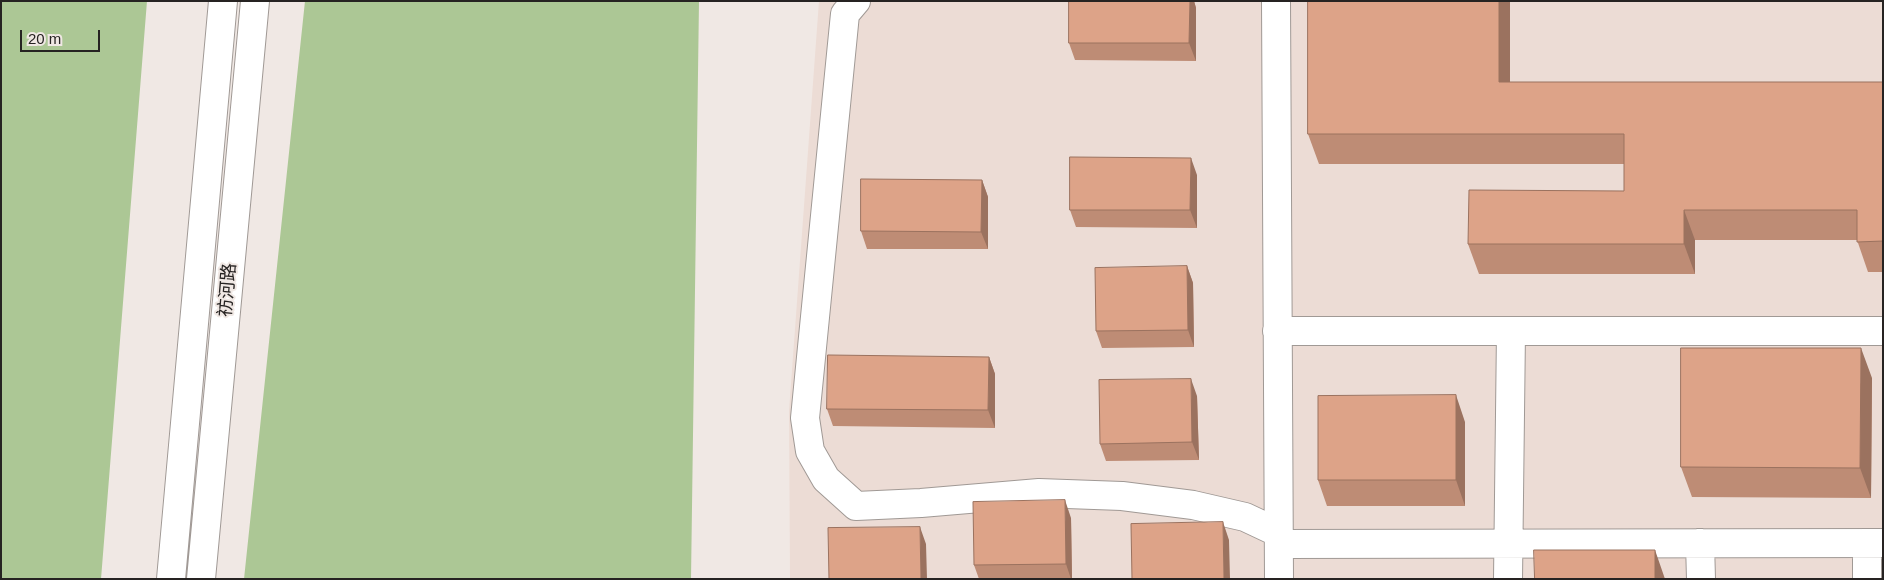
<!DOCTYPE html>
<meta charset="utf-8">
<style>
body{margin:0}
#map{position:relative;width:1884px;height:580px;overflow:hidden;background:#f0e8e4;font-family:Arial,sans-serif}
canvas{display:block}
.frame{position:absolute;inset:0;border:2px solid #262322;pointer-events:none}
.scale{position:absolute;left:20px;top:30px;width:80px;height:22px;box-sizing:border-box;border:2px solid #262322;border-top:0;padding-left:6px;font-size:15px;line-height:18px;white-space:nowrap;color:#262322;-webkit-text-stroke:4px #f0e8e4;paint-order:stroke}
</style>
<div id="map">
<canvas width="1884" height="580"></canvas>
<div class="frame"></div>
<div class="scale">20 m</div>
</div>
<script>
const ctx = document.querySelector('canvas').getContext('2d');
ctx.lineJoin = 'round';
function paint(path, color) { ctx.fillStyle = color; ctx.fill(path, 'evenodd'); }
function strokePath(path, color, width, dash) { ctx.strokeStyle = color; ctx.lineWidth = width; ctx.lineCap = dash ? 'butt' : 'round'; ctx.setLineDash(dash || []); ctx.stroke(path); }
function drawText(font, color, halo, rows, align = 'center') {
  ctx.font = font + ' Arial,"Noto Sans SC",sans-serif'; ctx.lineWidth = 4; ctx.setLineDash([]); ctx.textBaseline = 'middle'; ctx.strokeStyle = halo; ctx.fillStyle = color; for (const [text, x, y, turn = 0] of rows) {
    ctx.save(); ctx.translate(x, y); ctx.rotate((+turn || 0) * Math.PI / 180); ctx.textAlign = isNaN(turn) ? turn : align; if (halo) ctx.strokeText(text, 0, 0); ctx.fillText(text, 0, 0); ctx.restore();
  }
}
paint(new Path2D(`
 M819,1H1883V579H790L789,411Z`), '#ecdcd5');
paint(new Path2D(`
 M1,1H147L101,579H1Z
 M305,1H699L691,579H244Z`), '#acc795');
const minor = new Path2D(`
 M856,1L845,14L805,418L810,451L826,479L856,506L921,503L1039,493L1122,496L1193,505L1245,517L1279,533
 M1276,1L1279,579
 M1277,331H1883
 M1700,543L1701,579
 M1867,543V579
 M1280,544L1883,543
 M1508,579L1511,331`);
const major = new Path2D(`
 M171,579L223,1
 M201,579L255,1`);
strokePath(minor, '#a09995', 30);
strokePath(major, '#a09995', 30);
strokePath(minor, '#fff', 28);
strokePath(major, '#fff', 28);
paint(new Path2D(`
 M1069,1H1194L1196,8V61L1075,60L1069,43Z
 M1510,1V82H1883V272H1868L1857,240H1695V274H1479L1468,244L1624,191V164H1319L1308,134Z
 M1197,175V228L1076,227L1070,210Z
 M982,180L988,197V249H867L861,231Z
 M1187,266L1193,283L1194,347L1102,348L1096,331Z
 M989,357L995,374V428L833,426L827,409Z
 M1872,378L1871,498L1692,497L1681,467Z
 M1197,396L1199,460L1106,461L1100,444Z
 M1465,422V506H1327L1318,480Z
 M1071,518L1072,579H979L974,565Z`), '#be8c75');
paint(new Path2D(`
 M1190,1H1194L1196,8V61L1189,43Z
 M1499,1H1510V112L1499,82Z
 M1191,158L1197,175V228L1190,210Z
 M982,180L988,197V249L981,232Z
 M1684,210L1695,240V274L1684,244Z
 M1187,266L1193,283L1194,347L1188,330Z
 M1861,348L1872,378L1871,498L1860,468Z
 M989,357L995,374V428L988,410Z
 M1191,379L1197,396L1199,460L1192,442Z
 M1456,395L1465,422V506L1456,480Z
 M1065,500L1071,518L1072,579H1071L1066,564Z
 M1223,522L1229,540L1230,579H1224Z
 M920,527L926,544L927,579H921Z
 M1655,550L1665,579H1655Z`), '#9b725f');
const building = new Path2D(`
 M1069,1H1190L1189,43H1069Z
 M1308,1H1499V82H1883V241L1857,242V210H1684V244H1468L1469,190L1624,191V134H1308Z
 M1070,157L1191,158L1190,210H1070Z
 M861,179L982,180L981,232L861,231Z
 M1187,266L1188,330L1096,331L1095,268Z
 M1681,348H1861L1860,468L1681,467Z
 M828,355L989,357L988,410L827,409Z
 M1191,379L1192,442L1100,444L1099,380Z
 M1456,395V480H1318V396Z
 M1065,500L1066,564L974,565L973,502Z
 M1223,522L1224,579H1132L1131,524Z
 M920,527L921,579H829L828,528Z
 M1534,550H1655V579H1535Z`);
paint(building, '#dda388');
strokePath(building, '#9b725f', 1);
drawText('18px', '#262322', '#f0e8e4', [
 ["祊河路",228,290,-85]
]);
</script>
